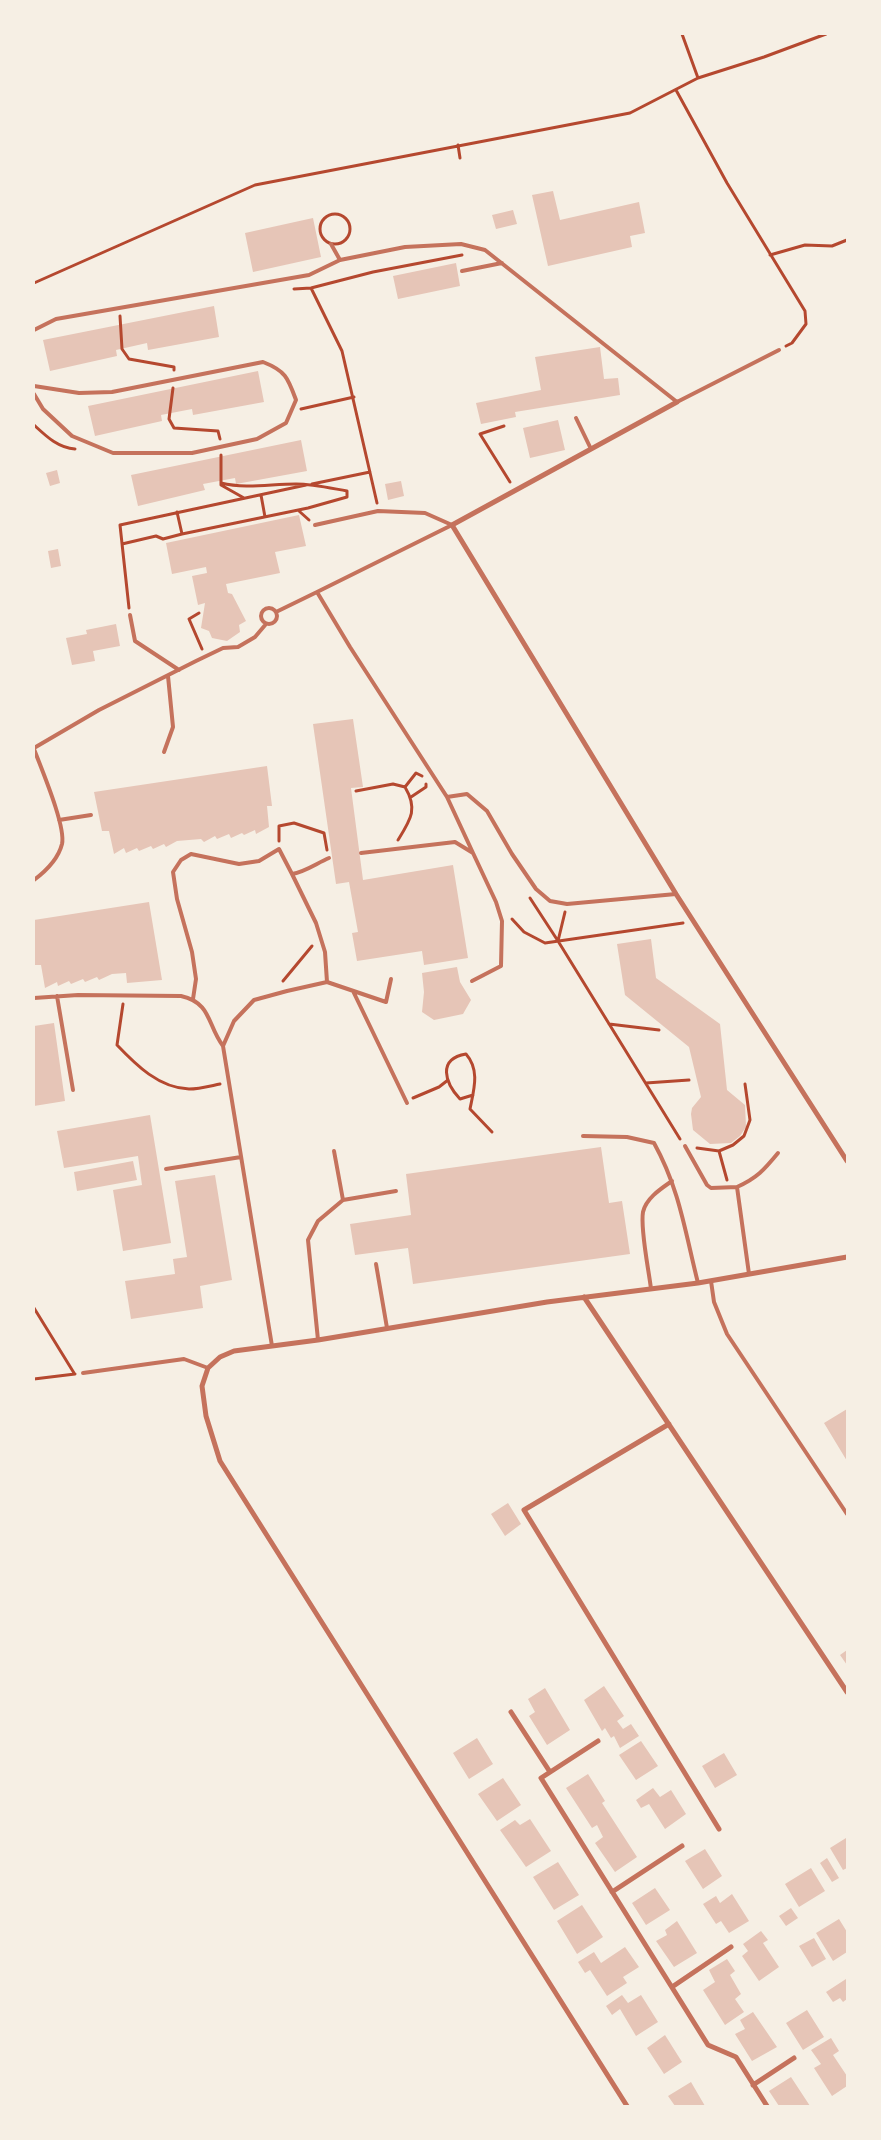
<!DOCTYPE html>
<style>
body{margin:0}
#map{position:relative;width:881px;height:2140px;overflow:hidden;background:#f6efe4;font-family:"PT Serif",serif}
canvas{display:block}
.frame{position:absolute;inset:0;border:35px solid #f6efe4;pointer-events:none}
</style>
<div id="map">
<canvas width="881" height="2140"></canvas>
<div class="frame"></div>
</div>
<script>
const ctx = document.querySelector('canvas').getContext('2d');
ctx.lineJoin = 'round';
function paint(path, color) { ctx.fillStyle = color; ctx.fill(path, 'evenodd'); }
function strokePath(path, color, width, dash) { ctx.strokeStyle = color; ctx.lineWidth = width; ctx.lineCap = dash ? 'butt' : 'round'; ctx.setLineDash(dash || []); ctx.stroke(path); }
paint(new Path2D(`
 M553,191L560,220L639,202L645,233L630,236L632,247L548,266L532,195Z
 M513,210L517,224L496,229L492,215Z
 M313,218L321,257L253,272L245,233Z
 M456,263L460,286L398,299L393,276Z
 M214,306L219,337L148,350L147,343L116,350L117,356L50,371L43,340Z
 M600,347L604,379L618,378L620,395L515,412L516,417L481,424L476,403L541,390L535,357Z
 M258,371L264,402L193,415L192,409L161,415L162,421L95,436L88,406Z
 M558,420L565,450L530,458L523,428Z
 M301,440L307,471L236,484L235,478L203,484L205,490L138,506L131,475Z
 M57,470L60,483L50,486L46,473Z
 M401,481L404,496L388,500L385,484Z
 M299,515L306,546L275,552L280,573L226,584L228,593L232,594L246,621L239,625L240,632L227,641L212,638L209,631L201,628L205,603L198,605L192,576L207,573L206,567L172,574L166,543Z
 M58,549L61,566L51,568L48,551Z
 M116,624L120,646L93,651L95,661L72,665L66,638L87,634L86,630Z
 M353,719L363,787L351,788L363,880L453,865L468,958L424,965L422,951L357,961L352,933L358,932L349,882L336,884L313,724Z
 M267,766L272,806H267L269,827L256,834L255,830L244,835L242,833L231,838L229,834L217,839L215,836L204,842L201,839L177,841L166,847L164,844L153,849L151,846L139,851L137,848L126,853L124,848L114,854L109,831H102L94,792Z
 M149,902L162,980L127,983L126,973L112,974L99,980L97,977L85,982L83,979L71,984L69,981L58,986L57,982L45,988L41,965H34V920Z
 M651,939L656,978L720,1024L727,1090L745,1105L746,1127L740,1136L731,1143L710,1144L693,1130L691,1114L692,1108L701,1097L689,1047L625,995L617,944Z
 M457,967L460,982L471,1000L463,1014L434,1020L422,1012L424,992L422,973Z
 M54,1023L65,1101L34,1106V1026Z
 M150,1115L171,1243L123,1251L113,1190L142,1185L138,1156L64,1168L57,1131Z
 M601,1147L609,1203L622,1201L630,1254L413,1284L408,1248L355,1255L350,1224L411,1215L406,1174Z
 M133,1161L137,1180L77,1191L74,1172Z
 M215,1175L232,1280L200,1286L203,1308L131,1319L125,1281L175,1274L173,1259L187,1257L175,1181Z
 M847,1409V1461L824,1423Z
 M508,1503L521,1524L505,1536L491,1514Z
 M847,1650V1665L840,1655Z
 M604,1686L624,1716L617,1721L623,1729L631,1724L639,1736L620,1748L614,1736L611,1738L605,1728L602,1731L584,1700Z
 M545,1688L570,1730L547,1745L529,1716L535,1712L528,1699Z
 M477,1738L493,1764L469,1779L453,1753Z
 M641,1741L658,1766L636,1780L619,1755Z
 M724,1753L737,1775L715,1788L702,1766Z
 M588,1774L605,1801L602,1803L637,1857L615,1872L595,1843L603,1837L597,1825L592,1828L566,1788Z
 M503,1778L521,1805L497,1821L478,1794Z
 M653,1788L660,1797L671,1790L686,1814L665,1829L649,1804L641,1808L636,1800Z
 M530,1819L551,1851L526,1867L500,1830L515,1820L520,1825Z
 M846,1838L847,1868L843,1870L830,1848Z
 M705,1849L722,1876L703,1889L685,1861Z
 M827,1858L839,1878L832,1882L820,1863Z
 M558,1862L579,1895L554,1910L533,1877Z
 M811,1868L825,1891L799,1907L785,1884Z
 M655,1888L670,1910L646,1925L632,1903Z
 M732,1894L749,1921L729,1933L721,1921L716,1924L703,1904L716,1896L720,1903Z
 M582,1905L603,1937L577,1954L557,1921Z
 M791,1908L798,1918L786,1926L779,1916Z
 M839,1919L847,1932V1952L833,1961L816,1933Z
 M677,1921L697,1953L674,1967L656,1941L667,1935L665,1930Z
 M761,1931L768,1940L763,1943L779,1967L759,1981L742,1956L748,1951L743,1944Z
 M814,1938L826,1959L812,1967L799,1946Z
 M625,1947L639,1967L623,1977L627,1983L607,1996L590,1970L585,1973L578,1962L594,1952L601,1963Z
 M727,1959L735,1971L730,1975L741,1994L735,1999L744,2012L725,2025L703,1990L715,1982L709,1970Z
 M846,1979L847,1999L843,2002L840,1998L833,2002L826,1992Z
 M622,1995L628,2003L641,1995L658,2022L636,2036L620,2009L612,2015L606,2006Z
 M807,2010L824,2037L803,2050L786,2023Z
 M753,2012L777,2047L752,2061L735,2034L745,2029L740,2020Z
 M665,2035L682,2062L664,2074L647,2048Z
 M831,2038L839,2051L833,2055L847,2076V2086L832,2096L814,2068L821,2064L811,2050Z
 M791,2077L810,2106H779L769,2091Z
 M691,2082L705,2106H675L668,2096Z`), '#e6c5b7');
strokePath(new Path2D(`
 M698,78L764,57L826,34
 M676,90L727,183L805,311L806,324L792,343L786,346
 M458,145L460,158
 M320 229a15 15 0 1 1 30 0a15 15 0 1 1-30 0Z
 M770,255L805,245L832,246L847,240
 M34,283L255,185L630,113L698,78L682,34
 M311,288L342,351L377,503
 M294,289L311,288L373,272L462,255
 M120,316L122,349L129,359L174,367V370
 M173,388L169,419L174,428L218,431L220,439
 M301,409L354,397
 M34,425C46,436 58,448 75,449
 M504,426L480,434L510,482
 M221,455V485L244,498
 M312,484L370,472
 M261,495L265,517
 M299,511L309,520
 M177,512L182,534
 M122,544L156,536L163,539L182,534L308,508L347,497V491C330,488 313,484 296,484C270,484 246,489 221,483
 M129,608L120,525L306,485
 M199,613L189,619L202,649
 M405,787L416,773L422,776
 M356,791L393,784L405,787C418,809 411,819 398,840
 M411,797L426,787V784
 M279,841V826L294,823L324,833L327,850
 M530,898L558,941L565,912
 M512,919L524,932L545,943L683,923
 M558,941L680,1139
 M283,981L312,946
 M123,1004L117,1045C136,1065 159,1088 189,1089C199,1089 210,1086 220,1084
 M609,1024L659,1030
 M646,1083L689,1080
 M473,1095L460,1099C445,1083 437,1059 466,1054C480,1070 474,1089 470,1109L492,1132
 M413,1098L439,1087L448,1080
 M697,1148L719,1151L733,1145L744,1136L750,1120L745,1084
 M719,1151L727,1180
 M34,1308L74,1373
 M34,1379L75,1374`), '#b5482f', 3);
strokePath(new Path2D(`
 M331,244L340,260
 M462,271L502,263
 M34,330L56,319L309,275L340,260L405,247L461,244L485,250L677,402L779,350
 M34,386L79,393L112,392L263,362C286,371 288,378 296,400L286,423L257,439L192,453H113L72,436L43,409L34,394
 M576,418L591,449
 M315,525L378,511L425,513L452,525L317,592L350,647L447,797L473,853
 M261 616a8 8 0 1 1 16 0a8 8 0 1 1-16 0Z
 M276,612L317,592
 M130,615L135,641L179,670
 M34,748L99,710L196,661L223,648L238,647L255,637L266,624
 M34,749C41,768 66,826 62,844C58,860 46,871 34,880
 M164,752L173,727L168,676
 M447,797L467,794L487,811L512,854L536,889L550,901L567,904L676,894
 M59,820L91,815
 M361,853L455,842L473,853L496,902L502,921L501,966L472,981
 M292,874L316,923L325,952L327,982
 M353,991L407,1103
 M57,996L73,1090
 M34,998L78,995L181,996C212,1003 207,1025 223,1046
 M193,999L196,979L192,952L177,899L173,872L181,860L191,854L239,864L259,861L279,849L292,874C305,872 317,863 329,858
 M583,1136L627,1137L654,1143C680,1190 685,1232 698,1283
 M685,1146L707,1185L711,1188L737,1187L749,1274
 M334,1151L343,1200L396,1191
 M166,1169L241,1157
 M737,1187C757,1178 764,1170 778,1153
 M376,1264L387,1328
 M711,1281L714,1302L727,1334L847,1514
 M651,1289C649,1271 640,1229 643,1212C646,1198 662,1188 672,1181
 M318,1340L308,1240L318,1221L343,1200
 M272,1346L223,1046L234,1021L254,1000L287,991L327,982L386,1002L391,979
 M83,1373L184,1359L208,1368`), '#c5725c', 4);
strokePath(new Path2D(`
 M677,402L452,525L676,894L847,1161
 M584,1297L847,1692
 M669,1424L524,1510L719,1829
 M511,1712L550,1772
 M598,1741L541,1778L708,2045L736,2057L767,2106
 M612,1892L682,1846
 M672,1987L731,1947
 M753,2085L794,2058
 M627,2106L220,1461L206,1416L202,1386L208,1368L220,1357L234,1351L318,1340L547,1302L698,1283L847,1257`), '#c5725c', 5);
</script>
